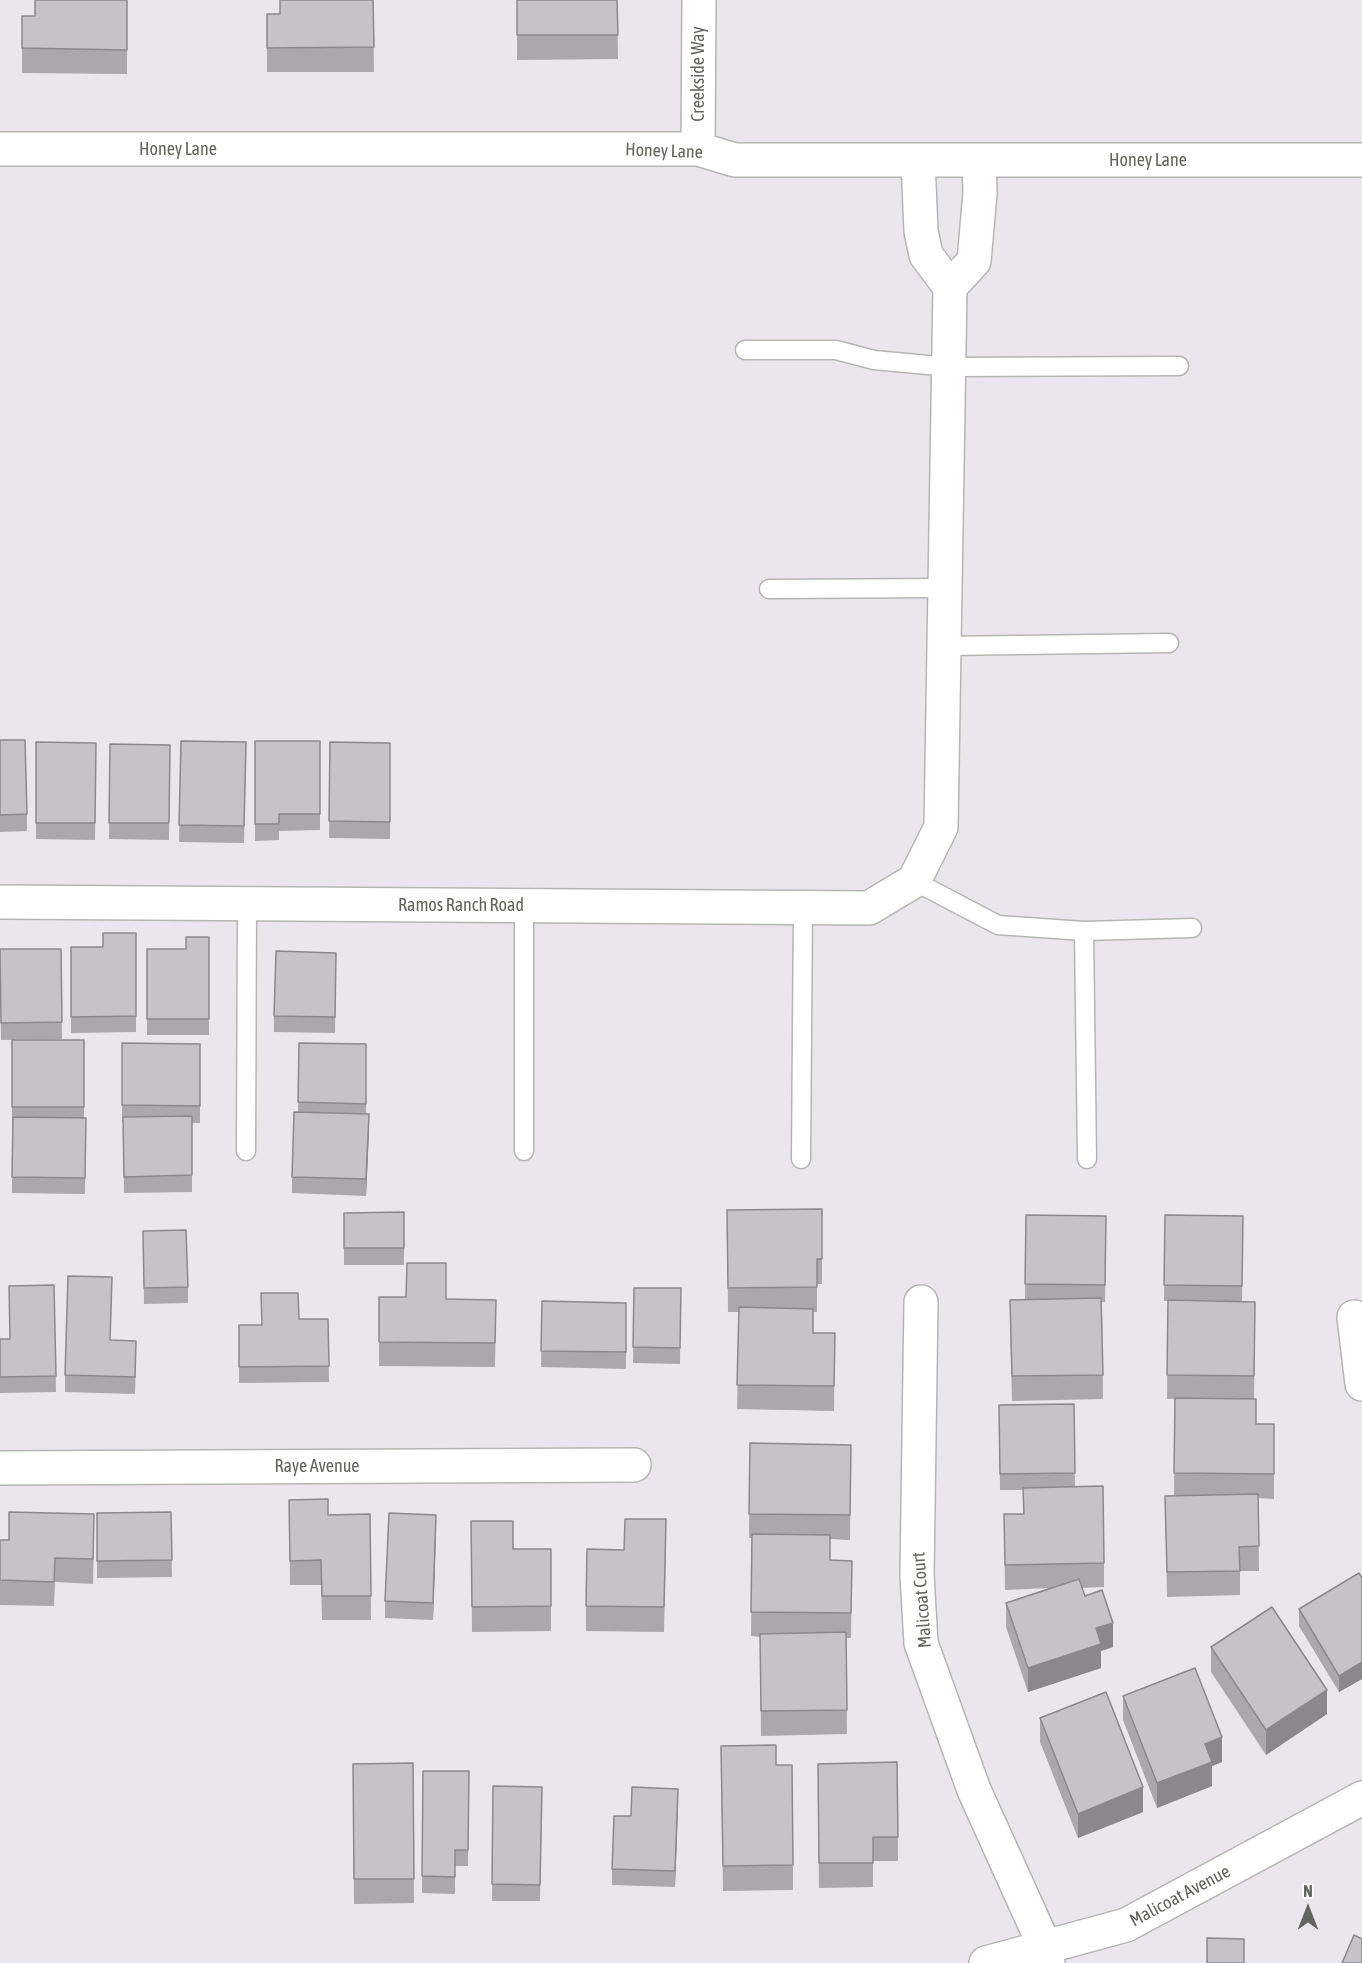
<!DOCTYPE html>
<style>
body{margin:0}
#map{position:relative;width:1362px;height:1963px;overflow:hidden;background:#ebe6ee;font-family:"Asap Condensed",sans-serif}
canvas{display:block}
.north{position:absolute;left:1278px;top:1879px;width:60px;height:60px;-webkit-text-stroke:4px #fff;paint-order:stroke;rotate:0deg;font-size:16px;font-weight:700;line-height:24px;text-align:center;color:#62655d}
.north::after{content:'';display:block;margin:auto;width:21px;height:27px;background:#62655d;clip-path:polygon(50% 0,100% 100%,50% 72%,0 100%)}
</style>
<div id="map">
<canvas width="1362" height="1963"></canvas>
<div class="north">N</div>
</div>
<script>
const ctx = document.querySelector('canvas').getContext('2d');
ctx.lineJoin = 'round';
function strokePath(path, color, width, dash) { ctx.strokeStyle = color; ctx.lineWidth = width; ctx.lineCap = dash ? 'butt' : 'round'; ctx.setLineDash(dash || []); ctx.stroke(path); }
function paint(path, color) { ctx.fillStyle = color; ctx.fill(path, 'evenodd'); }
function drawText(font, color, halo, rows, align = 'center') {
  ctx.font = font + ' "Asap Condensed",sans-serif'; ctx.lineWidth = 4.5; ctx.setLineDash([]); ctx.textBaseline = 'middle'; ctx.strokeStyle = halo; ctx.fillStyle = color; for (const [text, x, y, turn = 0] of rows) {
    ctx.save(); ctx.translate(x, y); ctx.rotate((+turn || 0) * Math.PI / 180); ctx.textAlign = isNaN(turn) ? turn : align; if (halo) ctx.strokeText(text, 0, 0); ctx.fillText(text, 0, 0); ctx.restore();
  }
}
const lane = new Path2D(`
 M745,350H836L874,360L949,367L1179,366
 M769,589L945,588
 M943,646L1169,643
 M914,881L998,925L1084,931L1192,928
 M524,906V1151
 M1084,931L1087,1159
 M246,1151L247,904
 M801,1159L803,908`);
const street = new Path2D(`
 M0,149H698L735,160H1362
 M698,149L699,0
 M950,287L974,261L980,193L979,160
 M0,902L869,908L914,881L941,827L950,287L926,255L921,231L918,160
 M921,1302L917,1575L921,1643L974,1790L1045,1947L1048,1963
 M1354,1317L1362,1384
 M0,1468L634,1465
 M986,1963L1126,1925L1362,1798`);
strokePath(lane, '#b4b7b1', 21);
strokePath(street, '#b4b7b1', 36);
strokePath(lane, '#fff', 18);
strokePath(street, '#fff', 33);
paint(new Path2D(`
 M127,0V74L22,73V16H35Z
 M373,0L374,72H267V14H280Z
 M517,0H617L618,59L517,60Z
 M0,740L27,814V831L0,832Z
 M181,741L246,758L244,843L179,842Z
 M255,741H320V830L279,831V840L255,841Z
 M36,742L96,743L95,840L36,839Z
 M330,742L390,743V839L329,838Z
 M110,744L170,745L169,840L109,839Z
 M136,933V1032L71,1033V947H103Z
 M209,937V1035H147V949H186Z
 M0,949H61L62,1039L1,1040Z
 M336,953L335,1033L274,1032V1016Z
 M12,1040H84V1118H86L85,1194L12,1193Z
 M122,1043L200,1044V1123H192V1192L124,1193L123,1122H122Z
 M299,1043L366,1044V1114L369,1131L366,1196L292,1193V1177L298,1112Z
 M822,1209V1284H817V1312H813V1333H835L834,1411L737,1409L739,1312H728L727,1210Z
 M404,1212V1265H344V1213Z
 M1026,1215L1106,1216L1105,1302H1102L1103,1399L1012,1401L1010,1324L1025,1299Z
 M1165,1215L1243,1216L1242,1302L1255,1326L1254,1399L1256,1424H1274V1499L1258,1498L1259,1571H1240V1595L1167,1597L1165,1496H1174L1175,1399H1167L1168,1301H1164Z
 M143,1231L188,1287V1303L144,1304Z
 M54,1285L56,1392L0,1393V1339H10Z
 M634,1288H681L680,1364L633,1363Z
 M112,1294L110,1340L136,1357L135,1394L65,1392V1375Z
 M379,1297L496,1300L495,1367L379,1366Z
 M542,1301L626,1303V1369L541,1367Z
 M299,1319H328L329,1382L239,1383V1325H261Z
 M1074,1404L1075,1487L1104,1563V1587L1082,1588L1085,1596L1113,1647L1101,1651V1668L1028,1692L1006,1627V1603L1049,1588L1005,1590L1004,1514H1023V1490H1000L999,1405Z
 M750,1443L851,1445L850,1540L830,1539V1560L852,1561L851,1638H846L847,1734L761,1736L760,1637L751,1636L752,1538H749Z
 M289,1500L328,1515L370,1514L371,1620H322L321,1585H290Z
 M171,1512L172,1577L97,1578V1513Z
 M471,1521L513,1549H551V1631L472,1632Z
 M436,1532L433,1620L385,1618V1601Z
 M94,1538L93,1584L55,1582L54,1606L0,1605V1540Z
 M666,1544L664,1632L586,1631V1606L624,1550Z
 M1362,1578V1679L1339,1692L1299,1626V1609Z
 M1211,1647L1327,1714L1266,1755L1211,1672Z
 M1123,1696L1222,1762L1212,1766V1786L1157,1808L1123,1720Z
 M1040,1718L1143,1812L1078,1838L1040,1742Z
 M897,1762L898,1861H873V1887L819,1888L818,1764Z
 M413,1763L414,1903L354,1904L353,1764Z
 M776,1765L793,1865V1890L723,1891L721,1770Z
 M423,1771H469L468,1866H455V1894L422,1893Z
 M493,1786L542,1787L540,1901H492Z
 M678,1805L675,1887L612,1885V1869L631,1816Z`), '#aba7ae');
paint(new Path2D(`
 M369,1114V1131L366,1196V1179Z
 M436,1515V1532L433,1620V1603Z
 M1113,1623V1647L1101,1651V1668L1028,1692V1668L1096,1628Z
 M1362,1662V1679L1339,1692V1676Z
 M1327,1690V1714L1266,1755V1730Z
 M1222,1737V1762L1212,1766V1786L1157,1808V1783L1205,1744Z
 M1143,1787V1812L1078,1838V1814Z
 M678,1789V1805L675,1887V1871Z`), '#8b888d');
const building = new Path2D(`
 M35,0H127V50L22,48V16H35Z
 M280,0H373L374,47L267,48V14H280Z
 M517,0H617L618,35H517Z
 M0,740H25L27,814L0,815Z
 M181,741L246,742L244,826L179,825Z
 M255,741H320V814H279V824H255Z
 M36,742L96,743L95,823H36Z
 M330,742L390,743V822L329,821Z
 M110,744L170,745L169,823H109Z
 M103,933H136V1016L71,1017V947H103Z
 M186,937H209V1019H147V949H186Z
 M0,949H61L62,1022L1,1023Z
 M276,951L336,953L335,1017L274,1016Z
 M12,1040H84V1107H12Z
 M122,1043L200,1044V1106L122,1105Z
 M299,1043L366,1044V1104L298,1102Z
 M294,1112L369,1114L366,1179L292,1177Z
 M192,1116V1175L124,1177L123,1117Z
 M13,1117L86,1118L85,1178L12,1177Z
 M822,1209V1259H817V1287L728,1288L727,1210Z
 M404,1212V1248H344V1213Z
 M1026,1215L1106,1216L1105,1285L1025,1284Z
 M1165,1215L1243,1216L1242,1286L1164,1285Z
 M186,1230L188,1287L144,1288L143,1231Z
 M407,1263H446V1299L496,1300L495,1343L379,1342V1297H406Z
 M68,1276L112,1277L110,1340L136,1341L135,1377L65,1375Z
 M54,1285L56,1376L0,1377V1339H10L9,1286Z
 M634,1288H681L680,1348L633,1347Z
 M261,1293H298L299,1319H328L329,1366L239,1367V1325H262Z
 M1101,1298L1103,1375L1012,1376L1010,1300Z
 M1168,1300L1255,1302L1254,1376L1167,1375Z
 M542,1301L626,1303V1352L541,1351Z
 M739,1307L813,1309V1333H835L834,1386L737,1385Z
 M1175,1398L1256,1399V1424H1274V1474L1174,1473Z
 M1074,1404L1075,1473L1000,1474L999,1405Z
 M750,1443L851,1445L850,1515L749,1514Z
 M1103,1486L1104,1563L1005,1565L1004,1514H1024L1023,1488Z
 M1258,1494L1259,1546L1239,1547L1240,1571L1167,1572L1165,1496Z
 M328,1499V1515L370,1514L371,1596H322L321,1560L290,1561L289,1500Z
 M9,1512L94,1514L93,1559L55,1558L54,1582L0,1580V1540H9Z
 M171,1512L172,1560L97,1561V1513Z
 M389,1513L436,1515L433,1603L385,1601Z
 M625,1519H666L664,1607L586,1606L587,1549L624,1550Z
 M471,1521H513V1549H551V1606L472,1607Z
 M752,1534L830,1535V1560L852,1561L851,1613L751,1612Z
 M1359,1573L1362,1578V1662L1339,1676L1299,1609Z
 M1079,1579L1085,1596L1102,1590L1113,1623L1096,1628L1101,1644L1028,1668L1006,1603Z
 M1272,1607L1327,1690L1266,1730L1211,1647Z
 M846,1632L847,1710L761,1711L760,1634Z
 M1195,1668L1222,1737L1205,1744L1212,1762L1157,1783L1123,1696Z
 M1106,1692L1143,1787L1078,1814L1040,1718Z
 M776,1745V1765H792L793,1865L723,1866L721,1746Z
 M897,1762L898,1837H873V1863H819L818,1764Z
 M413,1763L414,1879H354L353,1764Z
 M423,1771H469L468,1850H455V1877L422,1876Z
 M493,1786L542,1787L540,1885L492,1884Z
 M632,1787L678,1789L675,1871L612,1869L614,1816H631Z
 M1354,1935L1362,1939V1963H1342Z
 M1207,1938L1244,1939V1963H1207Z`);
paint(building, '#c7c2ca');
strokePath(building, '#8b888d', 1.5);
drawText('18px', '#62655d', '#fff', [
 ["Creekside Way",698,74,-90],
 ["Honey Lane",178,149],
 ["Honey Lane",664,151,2],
 ["Honey Lane",1148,160],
 ["Ramos Ranch Road",461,905],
 ["Raye Avenue",317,1466],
 ["Malicoat Court",922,1600,-94],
 ["Malicoat Avenue",1180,1896,-28]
]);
</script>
